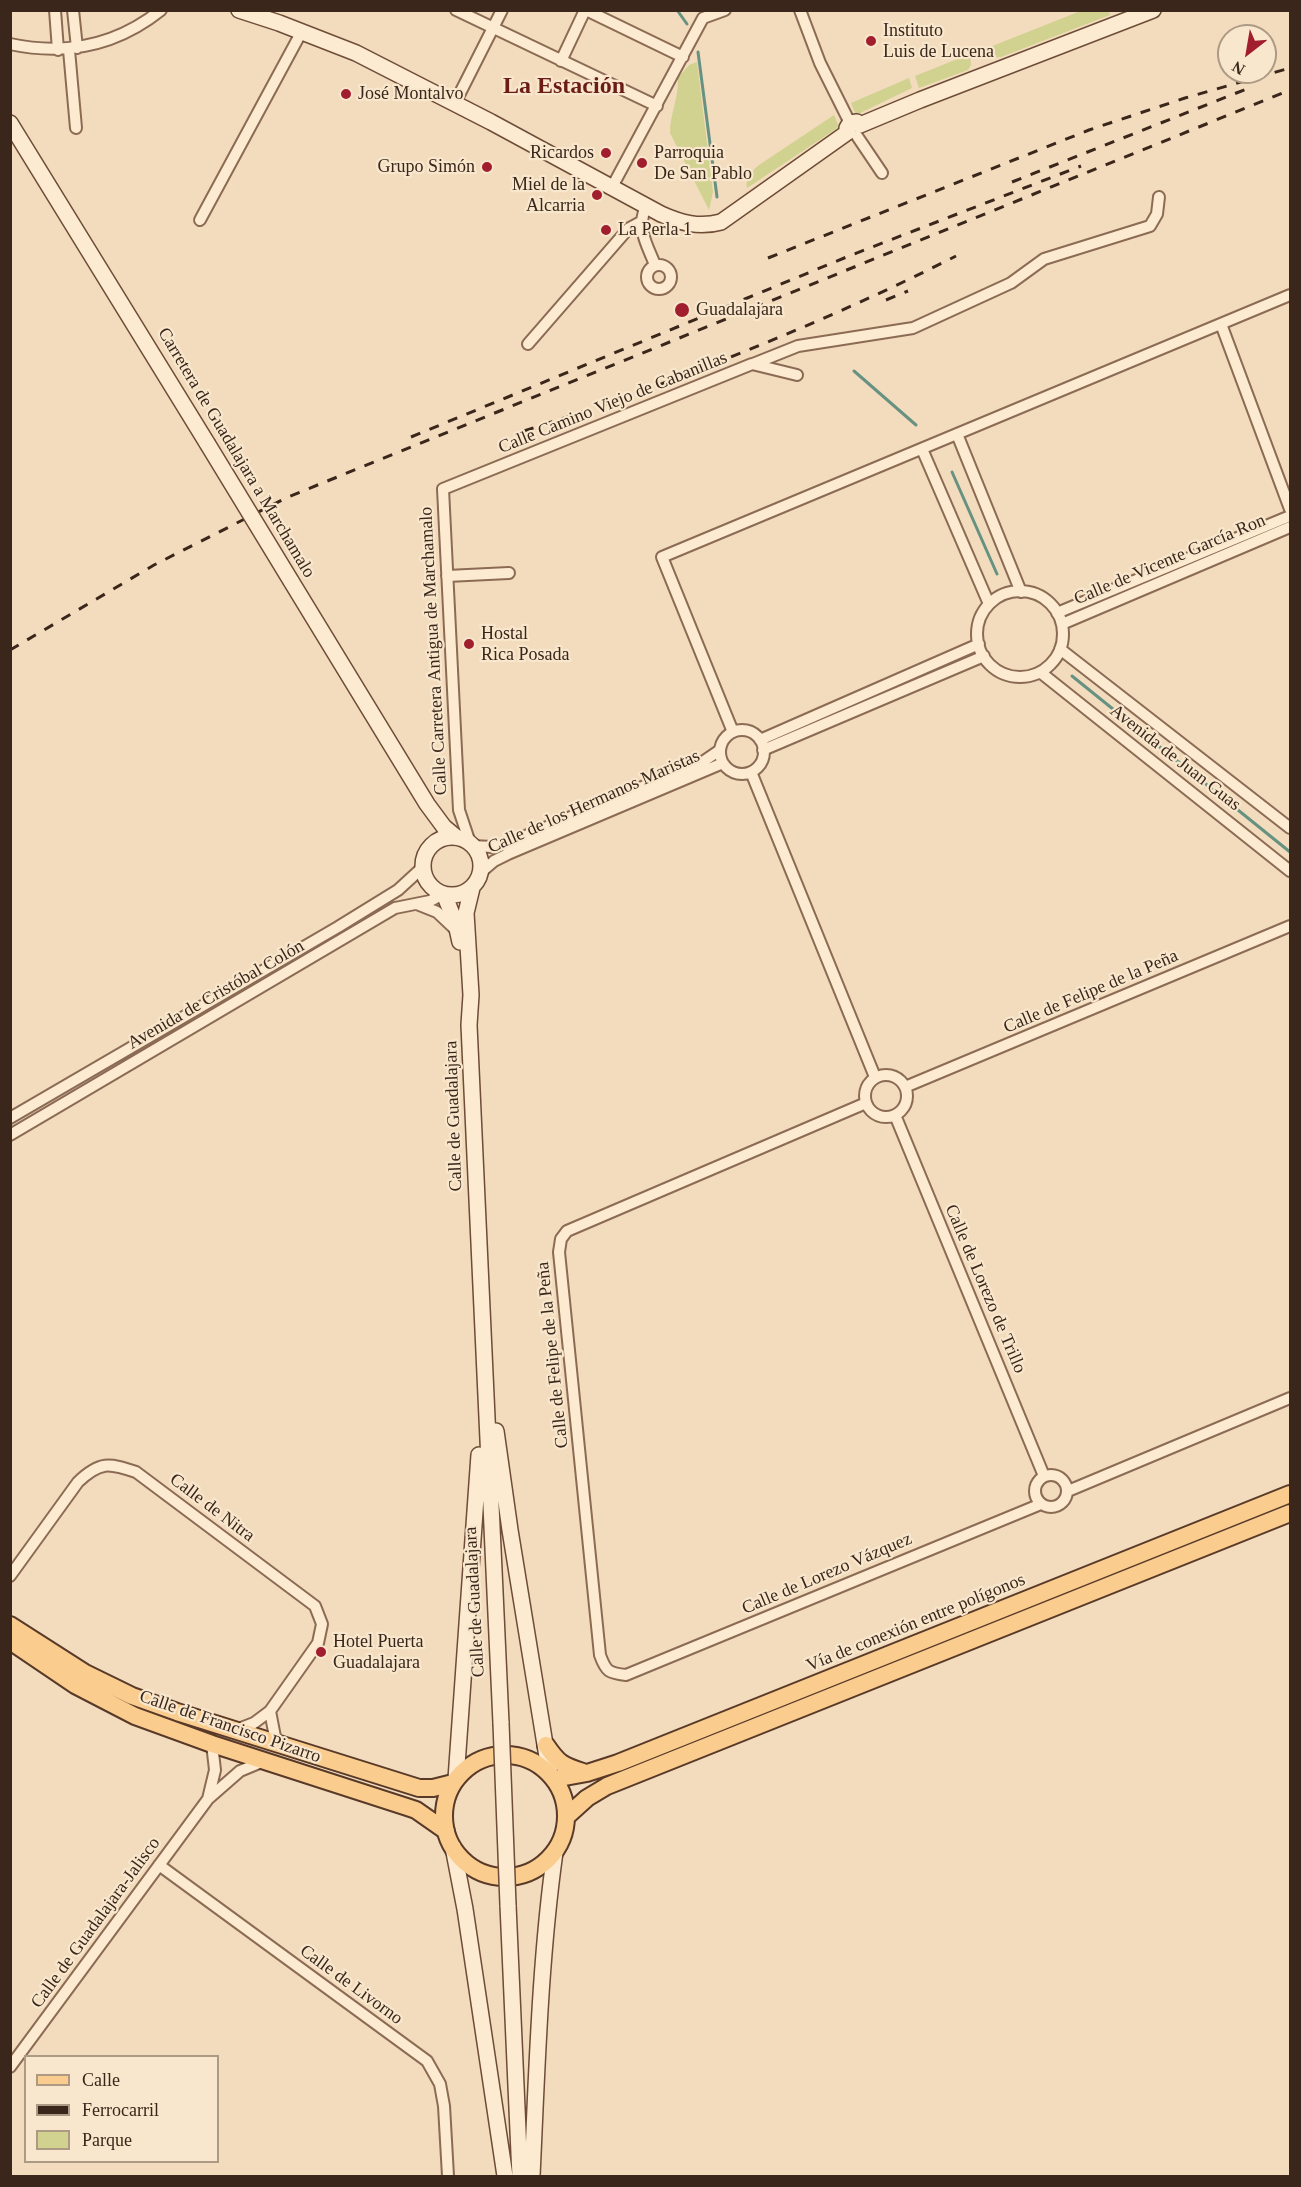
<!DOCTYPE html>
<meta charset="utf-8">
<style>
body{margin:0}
#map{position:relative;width:1301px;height:2187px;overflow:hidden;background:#f2dcbd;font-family:Georgia,serif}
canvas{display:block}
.frame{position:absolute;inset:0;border:12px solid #3a261a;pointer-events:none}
.legend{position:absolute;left:24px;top:2055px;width:195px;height:108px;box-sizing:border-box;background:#f9e7cd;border:2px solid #ad9a85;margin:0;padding:8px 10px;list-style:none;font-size:18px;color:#3a261a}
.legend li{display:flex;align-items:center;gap:12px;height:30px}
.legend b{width:30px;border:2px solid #ad9a85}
.north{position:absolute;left:1217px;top:24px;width:60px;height:60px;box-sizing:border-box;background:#f9e7cd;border:2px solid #ad9a85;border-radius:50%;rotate:211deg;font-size:16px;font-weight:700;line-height:24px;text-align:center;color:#3a261a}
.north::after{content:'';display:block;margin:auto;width:21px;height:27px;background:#a11e2e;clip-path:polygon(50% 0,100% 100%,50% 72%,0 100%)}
</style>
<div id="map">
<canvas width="1301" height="2187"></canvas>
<div class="frame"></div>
<ul class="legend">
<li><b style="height:8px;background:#facd8f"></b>Calle</li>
<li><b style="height:8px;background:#3a261a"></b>Ferrocarril</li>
<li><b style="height:16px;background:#d1d190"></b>Parque</li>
</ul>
<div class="north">N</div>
</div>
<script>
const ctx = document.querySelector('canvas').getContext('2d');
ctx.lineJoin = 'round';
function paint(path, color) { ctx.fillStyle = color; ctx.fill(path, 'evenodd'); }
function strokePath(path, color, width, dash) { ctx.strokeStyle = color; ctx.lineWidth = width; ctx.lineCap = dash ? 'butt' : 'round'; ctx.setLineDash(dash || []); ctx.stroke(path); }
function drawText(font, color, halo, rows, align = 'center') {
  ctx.font = font + ' Georgia,serif'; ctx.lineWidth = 4.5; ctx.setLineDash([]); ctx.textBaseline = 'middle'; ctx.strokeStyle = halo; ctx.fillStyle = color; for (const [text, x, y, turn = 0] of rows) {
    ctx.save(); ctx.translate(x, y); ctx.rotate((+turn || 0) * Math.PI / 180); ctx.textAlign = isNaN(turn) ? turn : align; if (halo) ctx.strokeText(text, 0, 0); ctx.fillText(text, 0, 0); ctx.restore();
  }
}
paint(new Path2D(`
 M1083,10L1109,11L1110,15L1001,57C992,58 988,58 985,49Z
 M970,54L971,65L968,70L919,88L915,76Z
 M697,62L713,192L709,210L670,133C670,114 679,97 678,78L689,65Z
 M909,78L912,88L856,115L851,103Z
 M834,115L839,127L747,188C745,177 751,172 759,165Z`), '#d1d190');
strokePath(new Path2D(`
 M677,10L687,24
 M698,52L717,197
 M854,371L916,425
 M952,472L997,574
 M1072,676L1290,852`), '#679282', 3);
const street = new Path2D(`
 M55,10L58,50
 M73,10L77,48
 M456,10L657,106
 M586,10L683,57
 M800,10L820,63L850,123
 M10,44C66,56 116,46 161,10
 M69,50L76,128
 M561,61L585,10
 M455,103L502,10
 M857,136L882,173
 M612,187L703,18L725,10
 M646,206C636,229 647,244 655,265
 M200,220L302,31
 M647 277a12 12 0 1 1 24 0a12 12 0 1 1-24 0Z
 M1221,324L1290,509
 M528,344L628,229L641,222
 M753,364L798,346L913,328L1011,283L1044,259L1150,226L1157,214L1159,197
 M957,434L1021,592
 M922,449L989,604
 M447,576L509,573
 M977 634a43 43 0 1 1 86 0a43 43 0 1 1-86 0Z
 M1057,613L1290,516
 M1062,624L1290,527
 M1060,649L1290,828
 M1040,672L1290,871
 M720 752a22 22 0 1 1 44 0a22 22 0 1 1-44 0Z
 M733,732L662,557L1290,295
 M760,740L979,644
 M763,750L984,656
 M751,772L875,1077
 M470,843L459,810L443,489L752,364L797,375
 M473,846L492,847L504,845L704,761L720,750
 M480,873L494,861L508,854L723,763
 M417,904L437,912L456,930
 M865 1096a21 21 0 1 1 42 0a21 21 0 1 1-42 0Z
 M905,1087L1290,926
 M866,1103L567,1231L561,1239L559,1252L600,1655C606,1672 609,1673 626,1675L1041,1504
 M895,1115L1044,1476
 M10,1118L338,927L398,890L422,868
 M10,1135L395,908L430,901L443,894
 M1035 1491a16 16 0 1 1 32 0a16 16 0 1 1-32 0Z
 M1068,1491L1290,1398
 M10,1576L78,1482C100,1461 109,1463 136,1472L315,1606L322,1624L318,1643L270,1711L254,1723L236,1730
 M270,1711L276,1742
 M208,1799L215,1770L212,1744
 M159,1865L427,2061L440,2084L444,2106L448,2176
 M10,2067L208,1799L240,1771L264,1761`);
const secondary = new Path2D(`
 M239,10L279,23L356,53L491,122L661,214C681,223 699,228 721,222L848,132L847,128L850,123L857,122L860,125L920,100L1153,10
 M10,123L207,443
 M291,581L427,804L444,827L456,837
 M423 866a29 29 0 1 1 58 0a29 29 0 1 1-58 0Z
 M472,888L466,913L471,995L469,1025L501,1723
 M444,894L456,924L460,942
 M496,1431L510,1530L550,1775
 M456,1779L479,1455
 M453,1847L465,1909L505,2176
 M508,1905L520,2176
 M532,2176C537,2069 540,1959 555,1852`);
const primary = new Path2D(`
 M10,1625L85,1673L132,1696L177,1712L419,1788H433L453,1783
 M10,1641L75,1685L135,1716L212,1744L407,1807L416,1810L446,1831
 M546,1745C558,1763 563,1766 583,1772
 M444 1816a61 61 0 1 1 122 0a61 61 0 1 1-122 0Z
 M554,1779L587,1773L618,1763L1290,1494
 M566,1817L587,1798L607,1786L1290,1513`);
strokePath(street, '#8c6b54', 14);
strokePath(secondary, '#6e4c37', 18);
strokePath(primary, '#593a29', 20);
strokePath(street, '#fcead1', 10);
strokePath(secondary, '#fcead1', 15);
strokePath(primary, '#facd8f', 16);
strokePath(new Path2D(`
 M1012,182L1249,88
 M768,258L1089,130L1185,98L1290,68
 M886,300L908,291
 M524,431C560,419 597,408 632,395C742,354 852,309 956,256
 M411,437L849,256L1081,166
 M10,650L154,565L288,497L1290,90`), '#3a261a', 3, [10, 10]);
const secondaryBridge = new Path2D(`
 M207,443L291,581
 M501,1723L508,1905`);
strokePath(secondaryBridge, '#6e4c37', 18, []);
strokePath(secondaryBridge, '#fcead1', 15);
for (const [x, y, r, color] of [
 [871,41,6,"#a11e2e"],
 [346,94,6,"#a11e2e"],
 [606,153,6,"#a11e2e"],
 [642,163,6,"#a11e2e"],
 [487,167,6,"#a11e2e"],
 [597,195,6,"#a11e2e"],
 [606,230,6,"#a11e2e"],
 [682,310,8,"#a11e2e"],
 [469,644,6,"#a11e2e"],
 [321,1652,6,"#a11e2e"]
]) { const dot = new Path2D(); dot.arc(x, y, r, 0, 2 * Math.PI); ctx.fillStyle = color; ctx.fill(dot); strokePath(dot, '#f9e7cd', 2); }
drawText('18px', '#3a261a', '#f9e7cd', [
 ["Instituto",883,31],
 ["Luis de Lucena",883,52],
 ["José Montalvo",358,94],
 ["Ricardos",594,153,"right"],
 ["Parroquia",654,153],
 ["De San Pablo",654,174],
 ["Grupo Simón",475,167,"right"],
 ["Miel de la",585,185,"right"],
 ["Alcarria",585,206,"right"],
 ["La Perla 1",618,230],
 ["Guadalajara",696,310],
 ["Hostal",481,634],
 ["Rica Posada",481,655],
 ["Hotel Puerta",333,1642],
 ["Guadalajara",333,1663]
], 'left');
drawText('18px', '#3a261a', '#f9e7cd', [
 ["Calle Camino Viejo de Cabanillas",613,403,-22],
 ["Carretera de Guadalajara a Marchamalo",236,453,59],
 ["Calle de Vicente García Ron",1170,560,-23],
 ["Calle Carretera Antigua de Marchamalo",434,651,-93],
 ["Avenida de Juan Guas",1175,758,38],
 ["Calle de los Hermanos Maristas",594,802,-24],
 ["Calle de Felipe de la Peña",1091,992,-23],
 ["Avenida de Cristóbal Colón",216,995,-30],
 ["Calle de Guadalajara",454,1116,-92],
 ["Calle de Lorezo de Trillo",985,1289,67],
 ["Calle de Felipe de la Peña",553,1355,-96],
 ["Calle de Nitra",212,1508,37],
 ["Calle de Lorezo Vázquez",827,1574,-23],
 ["Calle de Guadalajara",475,1602,-93],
 ["Vía de conexión entre polígonos",916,1623,-22],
 ["Calle de Francisco Pizarro",230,1727,19],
 ["Calle de Guadalajara-Jalisco",96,1923,-54],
 ["Calle de Livorno",351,1985,36]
]);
drawText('bold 24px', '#6b1d15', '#f9e7cd', [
 ["La Estación",564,87]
]);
</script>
